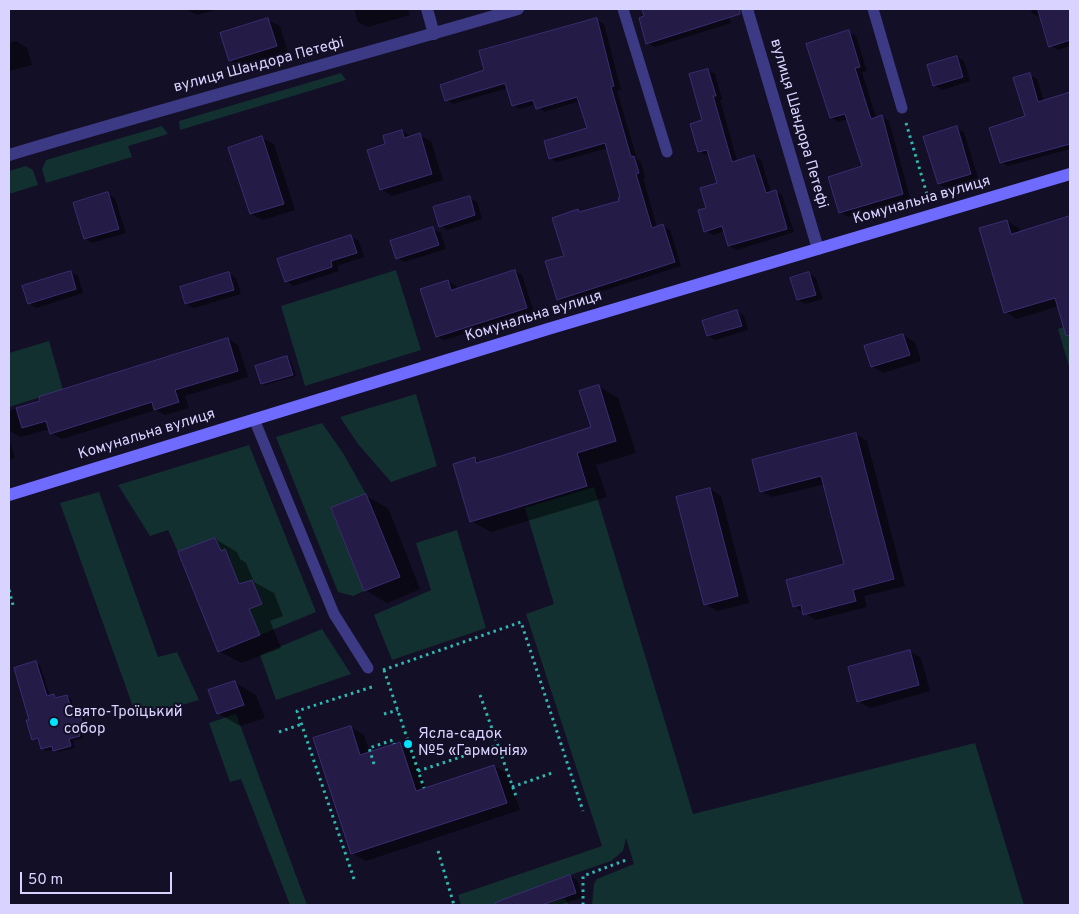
<!DOCTYPE html>
<meta charset="utf-8">
<style>
body{margin:0}
#map{position:relative;width:1079px;height:914px;overflow:hidden;background:#130f26;font-family:Overpass,sans-serif}
canvas{display:block}
.frame{position:absolute;inset:0;border:10px solid #d9d4ff;pointer-events:none}
.scale{position:absolute;left:20px;top:872px;width:152px;height:22px;box-sizing:border-box;border:2px solid #d9d4ff;border-top:0;padding-left:6px;font-size:15px;line-height:18px;white-space:nowrap;color:#d9d4ff;-webkit-text-stroke:4px #130f26;paint-order:stroke}
</style>
<div id="map">
<canvas width="1079" height="914"></canvas>
<div class="frame"></div>
<div class="scale">50 m</div>
</div>
<script>
const ctx = document.querySelector('canvas').getContext('2d');
ctx.lineJoin = 'round';
function paint(path, color) { ctx.fillStyle = color; ctx.fill(path, 'evenodd'); }
function strokePath(path, color, width, dash) { ctx.strokeStyle = color; ctx.lineWidth = width; ctx.lineCap = dash ? 'butt' : 'round'; ctx.setLineDash(dash || []); ctx.stroke(path); }
function drawText(font, color, halo, rows, align = 'center') {
  ctx.font = font + ' Overpass,sans-serif'; ctx.lineWidth = 4; ctx.setLineDash([]); ctx.textBaseline = 'middle'; ctx.strokeStyle = halo; ctx.fillStyle = color; for (const [text, x, y, turn = 0] of rows) {
    ctx.save(); ctx.translate(x, y); ctx.rotate((+turn || 0) * Math.PI / 180); ctx.textAlign = isNaN(turn) ? turn : align; if (halo) ctx.strokeText(text, 0, 0); ctx.fillText(text, 0, 0); ctx.restore();
  }
}
paint(new Path2D(`
 M341,73L346,80L180,130L179,121Z
 M162,126L168,134L128,146L132,157L46,183L42,169L46,160Z
 M26,166L33,170L38,185L9,194V171Z
 M396,270L421,350L305,386L281,306Z
 M1070,325V370L1058,329Z
 M49,341L63,390L9,407V353Z
 M416,394L437,466L391,482L358,444L340,417Z
 M322,423L343,453L366,494L331,509L364,591L353,596L338,592L276,437Z
 M249,445L316,612L260,635L249,609L262,603L252,580L239,584L225,549L221,551L216,538L178,552L168,530L150,536L118,485Z
 M594,487L693,814L975,743L1024,905H592L594,884L597,879L634,864L626,838L623,851L611,861L538,886V888L501,901L502,905H461L458,895L602,846L526,614L554,604L525,508Z
 M99,492L158,657L177,652L199,700L137,718L60,503Z
 M457,530L486,628L392,660L374,615L431,590L416,543Z
 M322,629L351,674L276,700L260,655Z
 M236,714L307,905H290L241,779L230,782L209,723Z
 M564,898L569,905H542H544Z`), '#12302f');
paint(new Path2D(`
 M186,9H219L197,15Z
 M354,9H408L410,15L368,27L358,22Z
 M643,9H727L731,23L655,47L647,43Z
 M1031,9H1070V46L1058,50L1051,46L1042,18L1032,14Z
 M268,20L280,26L288,53L241,67L230,60Z
 M597,20L604,24L621,90L617,91L637,159L641,162L645,177H643L657,228L663,226L670,230L681,266L565,303L558,299L566,256L578,210L582,213L620,202L622,198L608,148L557,162L550,158L588,129L580,101L544,112L536,104L520,109L513,105L508,88L453,104L446,100L486,71ZM511,80L512,83L449,100V98Z
 M849,32L856,36L867,71L862,72L876,118L882,117L889,121L910,198L848,217L840,212L863,167L848,119L838,122L831,118Z
 M16,41L27,48L32,65L9,71V43Z
 M957,57L964,61L970,81L942,90L934,85Z
 M708,70L715,74L722,99L720,100L737,161L754,156L761,160L771,192L775,191L782,195L794,232L737,250L729,246L725,231L713,235L705,231L708,209L719,183L710,154L706,155L699,151Z
 M1030,75L1037,79L1044,101L1070,93V149L1008,166L1001,162L1026,117Z
 M956,128L964,132L978,178L946,188L939,184Z
 M402,131L412,137L419,135L431,141L443,180L392,196L381,189L387,145Z
 M262,138L274,144L295,210L263,220L251,214Z
 M108,194L115,198L126,233L92,243L85,239Z
 M469,197L477,202L482,219L448,230L440,226Z
 M1070,218V330L1065,326L1059,306L1017,319L1005,312L1007,221L1019,228L1020,232Z
 M433,229L441,233L446,249L404,262L397,258Z
 M351,237L359,241L364,257L337,266L339,271L293,286L286,281Z
 M515,271L522,275L534,312L444,340L437,336L448,281L456,286L457,290Z
 M70,272L78,276L83,293L36,308L29,303Z
 M809,273L816,278L823,299L805,304L798,300Z
 M229,274L236,278L241,294L194,308L186,304Z
 M737,311L744,316L748,330L715,340L708,336Z
 M903,335L915,342L921,361L883,373L872,366Z
 M228,339L238,345L248,377L185,396L189,408L165,415L156,410L62,439L51,433L50,429L21,437L10,431L9,411Z
 M287,357L290,359L296,376L265,385L262,383Z
 M598,386L618,398L636,453L596,465L607,497L491,532L471,521L475,459L482,463L592,428Z
 M856,434L867,441L905,586L864,596L867,607L816,620L794,606L846,565L825,484L772,497L761,491Z
 M9,437L15,458L9,460Z
 M710,489L721,496L749,603L717,611L706,604Z
 M366,496L388,508L420,589L387,603L365,590Z
 M215,539L237,552L240,559L246,563L254,582L274,593L283,616L270,621L281,648L241,663L219,651Z
 M910,651L921,658L930,691L870,708L858,701Z
 M35,663L40,665L50,696L54,695L58,699L67,696L71,699L74,708L82,710L86,726L80,727L83,738L73,741L75,748L58,752L54,749L46,751L42,748L40,740L33,739L31,720Z
 M234,682L256,695L265,718L240,726L218,713Z
 M351,727L364,735L370,753L400,743L413,751L426,789L494,766L508,774L520,810L366,861L352,853Z
 M570,876L577,880L583,897L560,905H504L502,902Z`), '#0007');
const building = new Path2D(`
 M642,9H739L740,14L646,44L639,18L644,16Z
 M1038,9H1070V40L1049,47Z
 M268,18L277,46L229,61L220,33Z
 M597,18L614,86L611,87L631,157L634,156L639,173L636,174L652,228L663,224L675,262L557,300L545,261L564,256L552,218L578,209L579,212L619,201L618,198L620,197L605,143L549,159L544,141L587,128L577,97L536,109L533,100L512,106L505,83L445,101L440,85L484,70L479,51Z
 M849,30L860,67L855,68L871,119L882,115L903,194L839,213L828,177L862,166L845,114L830,118L806,44Z
 M957,56L963,77L933,86L927,65Z
 M708,69L716,96H713L732,162L754,155L766,193L776,190L787,229L728,246L722,226L704,232L698,210L706,208L700,188L717,183L707,150L698,152L690,124L702,120L689,74Z
 M1030,73L1038,102L1070,92V144L1000,163L989,128L1025,116L1013,78Z
 M957,126L971,174L938,184L923,137Z
 M402,130L404,138L420,133L432,174L380,190L367,150L385,144L383,136Z
 M262,136L284,204L250,214L228,148Z
 M108,192L119,229L84,239L73,203Z
 M470,196L475,215L439,227L433,207Z
 M1070,216V335L1066,336L1055,298L1004,313L979,228L1007,220L1011,234Z
 M433,227L439,245L396,259L390,241Z
 M351,235L357,253L331,261L332,267L285,282L277,259Z
 M515,270L527,308L436,337L420,289L448,280L451,290Z
 M71,271L76,289L28,304L22,286Z
 M229,272L234,290L185,304L180,287Z
 M809,272L816,295L797,300L790,278Z
 M737,310L742,326L707,336L702,321Z
 M903,334L910,355L871,367L864,346Z
 M228,338L238,371L175,390L179,402L154,410L152,402L50,434L46,421L22,428L16,408L40,401L39,397Z
 M287,356L293,375L261,384L255,366Z
 M599,385L616,441L577,453L587,486L470,522L453,464L475,457L476,463L501,456L591,427L579,391Z
 M856,433L894,579L853,590L856,601L803,615L801,605L793,607L786,580L844,564L821,476L760,492L752,460Z
 M710,488L738,596L704,605L676,497Z
 M366,494L400,577L364,591L331,508Z
 M215,538L221,551L225,549L239,584L252,580L262,604L249,609L260,635L218,652L178,552Z
 M910,650L919,685L857,702L848,667Z
 M36,661L47,696L54,694L55,698L67,695L71,708L78,706L82,723L77,725L80,736L69,739L71,746L53,751L52,746L41,749L38,738L32,740L26,720H29L14,668Z
 M235,681L244,705L217,714L208,690Z
 M351,726L360,755L400,742L416,791L494,765L507,803L351,854L313,738Z
 M570,875L576,893L542,905H495V903Z`);
paint(building, '#241b47');
strokePath(building, '#3b2d73', 1);
strokePath(new Path2D(`
 M906,123L929,201
 M9,590L13,605L9,606
 M383,670L521,622L583,811
 M384,670L424,788
 M480,695L517,799
 M384,714L398,710
 M279,732L302,724
 M374,764L369,748L393,740L394,744
 M418,771L498,745
 M512,787L552,773
 M438,851L454,905
 M354,879L297,711L375,686
 M583,905V876L629,859`), '#2fb8b0', 3, [2.5, 4]);
strokePath(new Path2D(`
 M623,9L667,152
 M873,9L902,108
 M254,419L334,614L368,668`), '#3d3a85', 11);
strokePath(new Path2D(`
 M427,9L434,34
 M747,9L818,249
 M9,155C178,104 348,59 518,9`), '#3d3a85', 12);
strokePath(new Path2D(`
 M9,495L548,329L1070,174`), '#6f6bff', 12);
for (const [x, y, r, color] of [
 [54,722,5,"#00e5ff"],
 [408,744,5,"#00e5ff"]
]) { const dot = new Path2D(); dot.arc(x, y, r, 0, 2 * Math.PI); ctx.fillStyle = color; ctx.fill(dot); strokePath(dot, '#130f26', 2); }
drawText('15px', '#d9d4ff', '#130f26', [
 ["вулиця Шандора Петефі",259,66,-15],
 ["вулиця Шандора Петефі",798,124,74],
 ["Комунальна вулиця",922,201,-16],
 ["Комунальна вулиця",534,317,-17],
 ["Комунальна вулиця",147,435,-17]
]);
drawText('15px', '#d9d4ff', '#130f26', [
 ["Свято-Троїцький",64,713],
 ["собор",64,730],
 ["Ясла-садок",418,735],
 ["№5 «Гармонія»",418,752]
], 'left');
</script>
